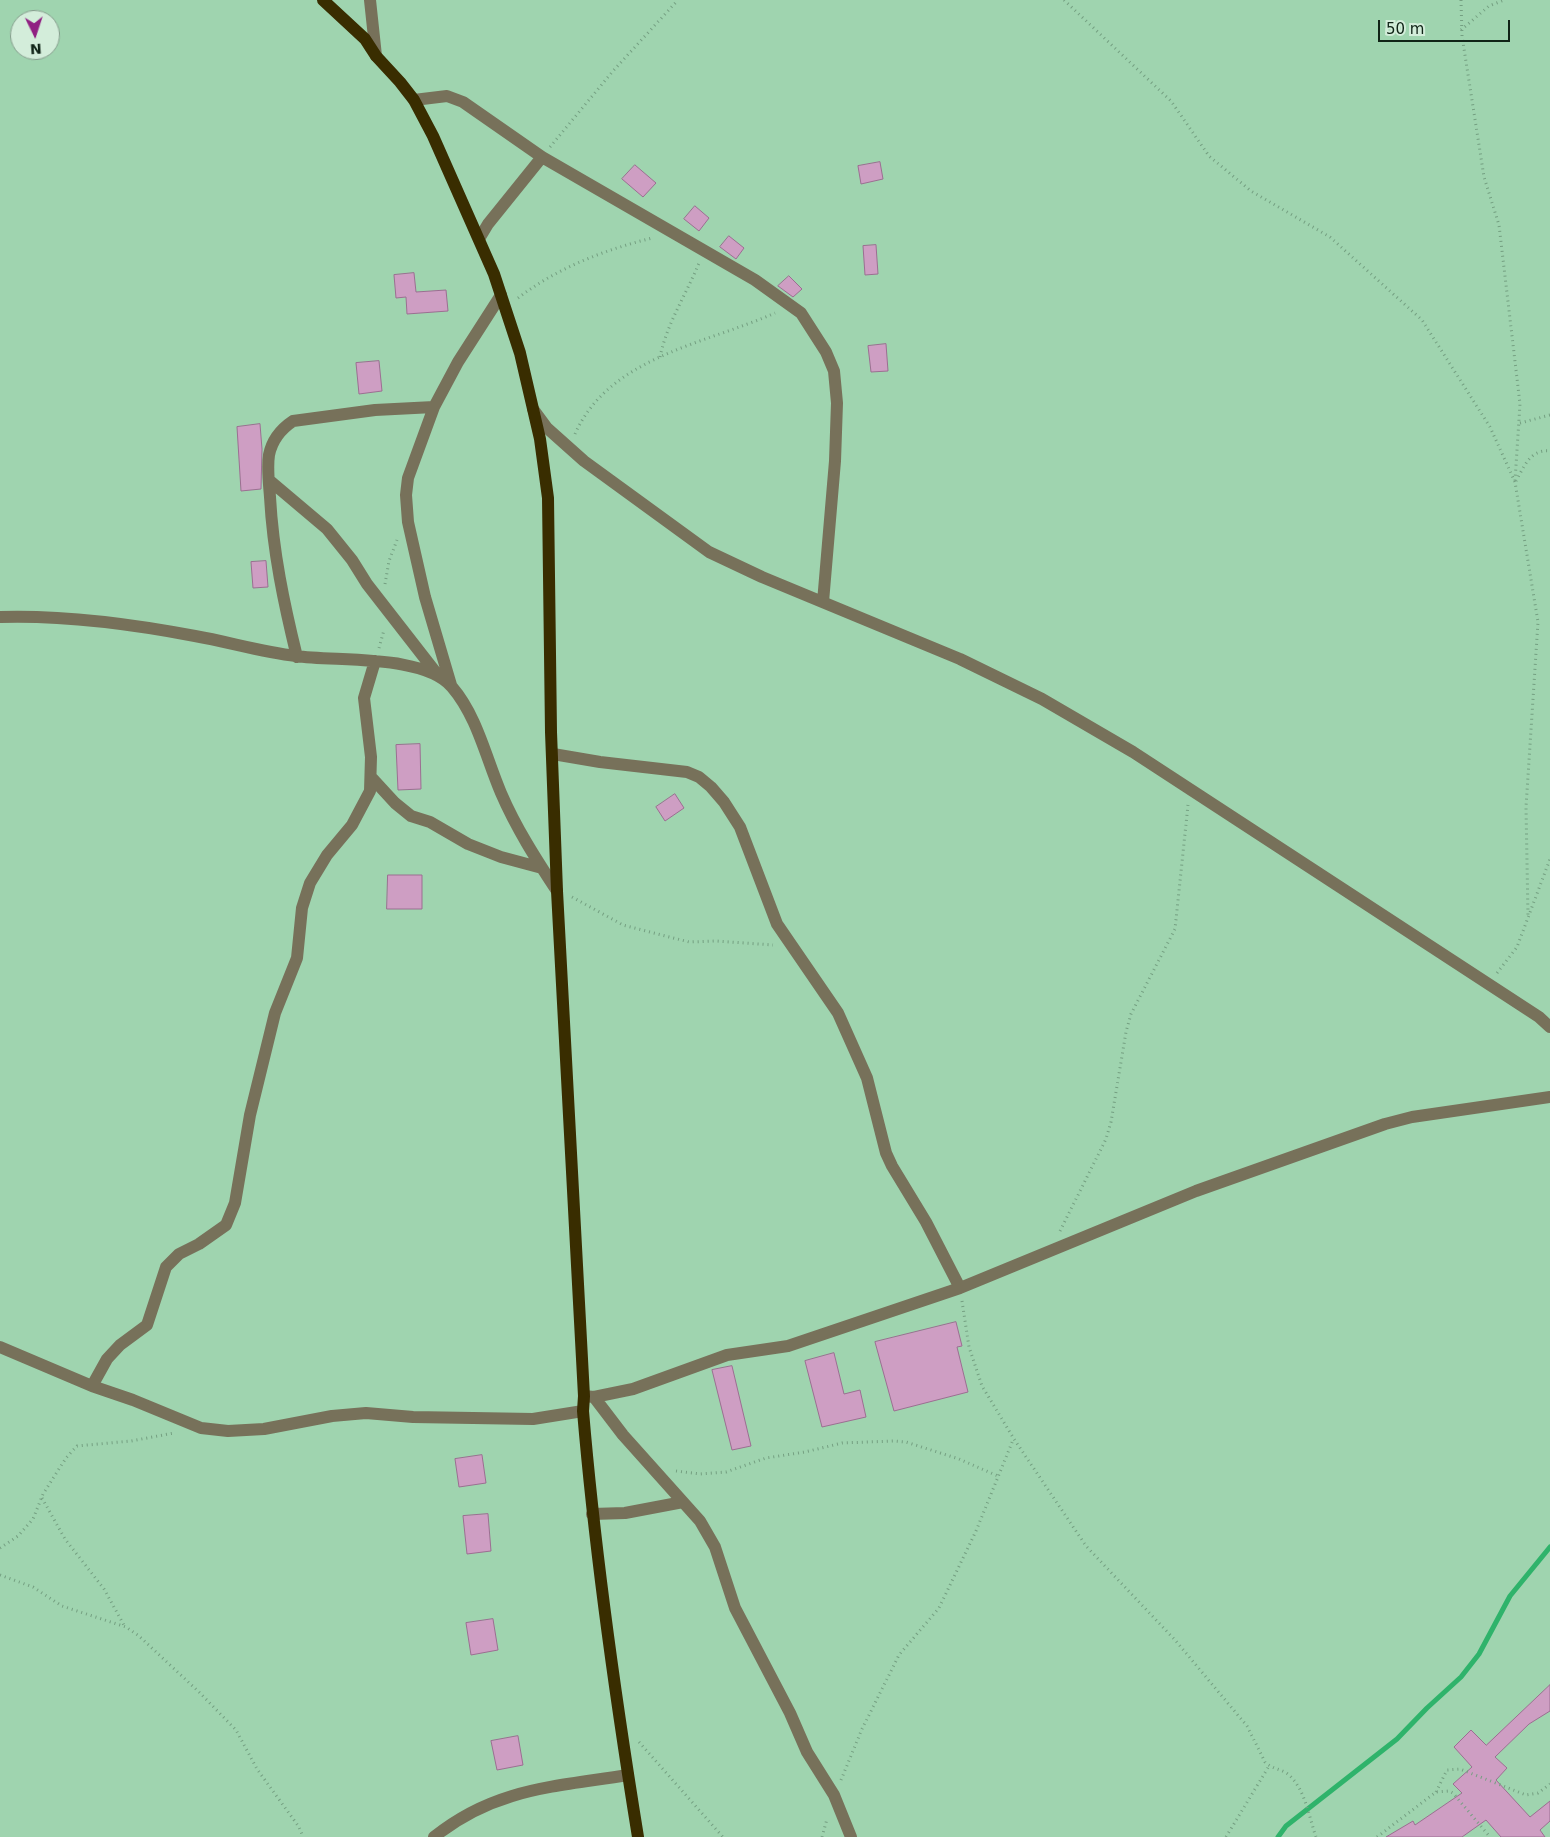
<!DOCTYPE html>
<style>
body{margin:0}
#map{position:relative;width:1550px;height:1837px;overflow:hidden;background:#9fd4af;font-family:"DejaVu Sans",sans-serif}
canvas{display:block}
.north{position:absolute;left:10px;top:10px;width:50px;height:50px;box-sizing:border-box;background:#d3edda;border:1px solid #859d8c;border-radius:50%;rotate:176deg;font-size:14px;font-weight:700;line-height:20px;text-align:center;color:#102417}
.north::after{content:'';display:block;margin:auto;width:18px;height:22px;background:#902082;clip-path:polygon(50% 0,100% 100%,50% 72%,0 100%)}
.scale{position:absolute;left:1378px;top:20px;width:132px;height:22px;box-sizing:border-box;border:2px solid #102417;border-top:0;padding-left:6px;font-size:15px;line-height:18px;white-space:nowrap;color:#102417;-webkit-text-stroke:4px #d3edda;paint-order:stroke}
</style>
<div id="map">
<canvas width="1550" height="1837"></canvas>
<div class="north">N</div>
<div class="scale">50 m</div>
</div>
<script>
const ctx = document.querySelector('canvas').getContext('2d');
ctx.lineJoin = 'round';
function strokePath(path, color, width, dash) { ctx.strokeStyle = color; ctx.lineWidth = width; ctx.lineCap = dash ? 'butt' : 'round'; ctx.setLineDash(dash || []); ctx.stroke(path); }
function paint(path, color) { ctx.fillStyle = color; ctx.fill(path, 'evenodd'); }
strokePath(new Path2D(`
 M1278,1837L1286,1826L1397,1739L1427,1708L1461,1677L1479,1654L1510,1596L1550,1547`), '#2fb36b', 5);
const building = new Path2D(`
 M880,162L883,179L861,184L858,166Z
 M635,165L656,183L643,197L622,179Z
 M695,206L709,218L699,231L684,219Z
 M729,236L744,248L736,259L720,247Z
 M876,245L878,274L865,275L863,246Z
 M414,273L416,292L446,290L448,311L407,314L406,297L396,298L394,275Z
 M789,276L802,289L793,297L778,286Z
 M886,344L888,371L871,372L868,346Z
 M379,361L382,391L359,394L356,363Z
 M260,424L262,449L261,489L241,491L237,427Z
 M266,561L268,587L253,588L251,562Z
 M420,744L421,789L398,790L396,745Z
 M675,794L684,808L665,821L656,807Z
 M388,875H422V909H387Z
 M956,1322L962,1346L957,1347L968,1392L894,1411L875,1342Z
 M834,1353L844,1394L860,1390L866,1417L822,1427L805,1361Z
 M732,1366L751,1446L732,1450L712,1370Z
 M482,1455L486,1483L459,1487L455,1459Z
 M488,1514L491,1551L467,1554L463,1516Z
 M493,1619L498,1650L471,1655L466,1623Z
 M1550,1685V1711L1529,1724L1495,1757L1507,1768L1496,1780L1530,1817L1550,1801V1821L1540,1830L1545,1837H1501L1486,1820L1462,1837H1386L1413,1821L1415,1825L1462,1793L1453,1784L1472,1767L1454,1747L1471,1730L1486,1745Z
 M518,1736L523,1765L497,1770L491,1741Z`);
paint(building, '#ce9ec3');
strokePath(building, '#9b6e91', 1);
strokePath(new Path2D(`
 M1064,0L1171,101L1209,156L1251,191L1330,237L1422,320L1490,427L1515,482L1538,622L1526,807L1528,917
 M1461,0L1462,36L1484,177L1499,225L1520,404L1515,481
 M1461,30L1489,6L1504,0
 M550,147L613,71L678,0
 M518,298C557,268 604,250 652,238
 M660,357C667,323 686,295 699,263
 M1520,423L1550,415
 M575,434C609,357 705,344 775,313
 M1516,481C1524,467 1530,449 1550,451
 M385,584L389,561L397,540
 M379,648L384,630
 M572,897L623,925L689,942L716,941L773,945
 M1497,973L1517,947L1550,859
 M1060,1231L1106,1139L1111,1122L1126,1032L1131,1014L1175,929L1188,805
 M962,1301L969,1347L982,1386L1014,1439L1086,1546L1175,1640L1247,1726L1265,1762C1272,1769 1282,1769 1289,1775C1305,1789 1309,1817 1316,1837
 M676,1471L700,1474L726,1472L766,1458L805,1452L842,1443L894,1441L906,1442L959,1459L998,1476
 M42,1498L65,1539L104,1589L125,1627
 M0,1548L18,1536L33,1519L43,1494L66,1458L77,1446L131,1441L174,1433
 M0,1575L33,1587L62,1606L126,1627L139,1636L199,1692L236,1730L257,1769L299,1827L303,1837
 M639,1742L723,1837
 M841,1780L862,1729L899,1655L939,1608L976,1531L1013,1440
 M1436,1792L1447,1770L1460,1769L1526,1795L1538,1793L1550,1784
 M822,1837L827,1819
 M1226,1837L1269,1766
 M1377,1837L1436,1792L1449,1791L1453,1793L1490,1837`), '#749f81', 3, [1, 4]);
strokePath(new Path2D(`
 M370,0L376,56
 M414,100L447,96L463,102L542,157L755,280L801,313L826,352L834,371L837,403L835,461L823,602
 M479,239L488,224L542,157
 M533,409L547,428L584,461L709,552L762,577L960,659L1042,699L1133,752L1539,1017L1550,1027
 M269,480L327,529L352,560L367,584L437,674
 M0,617C65,615 132,624 195,636C229,642 262,652 296,656C337,662 424,654 452,687C477,716 486,758 501,793C516,828 536,859 557,891
 M297,657C284,604 273,552 270,497C269,484 267,468 269,455C272,440 281,429 293,421L375,410L434,407
 M451,685L425,597L408,522L406,495L408,478L434,407L458,362L501,295
 M553,754L600,762L687,772L699,777L711,787L724,802L740,827L777,924L838,1013L867,1078L886,1153L892,1166L926,1222L960,1288
 M372,778L395,803L411,816L430,822L468,844L501,857L542,868
 M0,1347L92,1386L133,1400L201,1428L228,1431L264,1429L332,1416L366,1413L413,1417L533,1419L583,1411
 M92,1386L107,1359L120,1345L147,1325L166,1267L179,1254L199,1244L226,1225L235,1203L250,1115L275,1013L297,958L302,908L310,883L327,855L352,825L370,791L371,757L364,698L375,661
 M584,1396L594,1397L633,1389L727,1355L788,1346L960,1288L1196,1191L1385,1124L1412,1117L1550,1097
 M594,1397L623,1435L700,1521L715,1547L735,1608L790,1713L807,1752L834,1795L851,1837
 M592,1514L625,1513L683,1502
 M434,1837C495,1788 554,1787 628,1775`), '#77715a', 12);
strokePath(new Path2D(`
 M323,0L365,39L376,56L400,82L414,100L433,136L494,274L520,353L540,439L548,498L551,732L557,891L584,1396L583,1411C595,1554 615,1695 638,1837`), '#392d00', 12);
</script>
